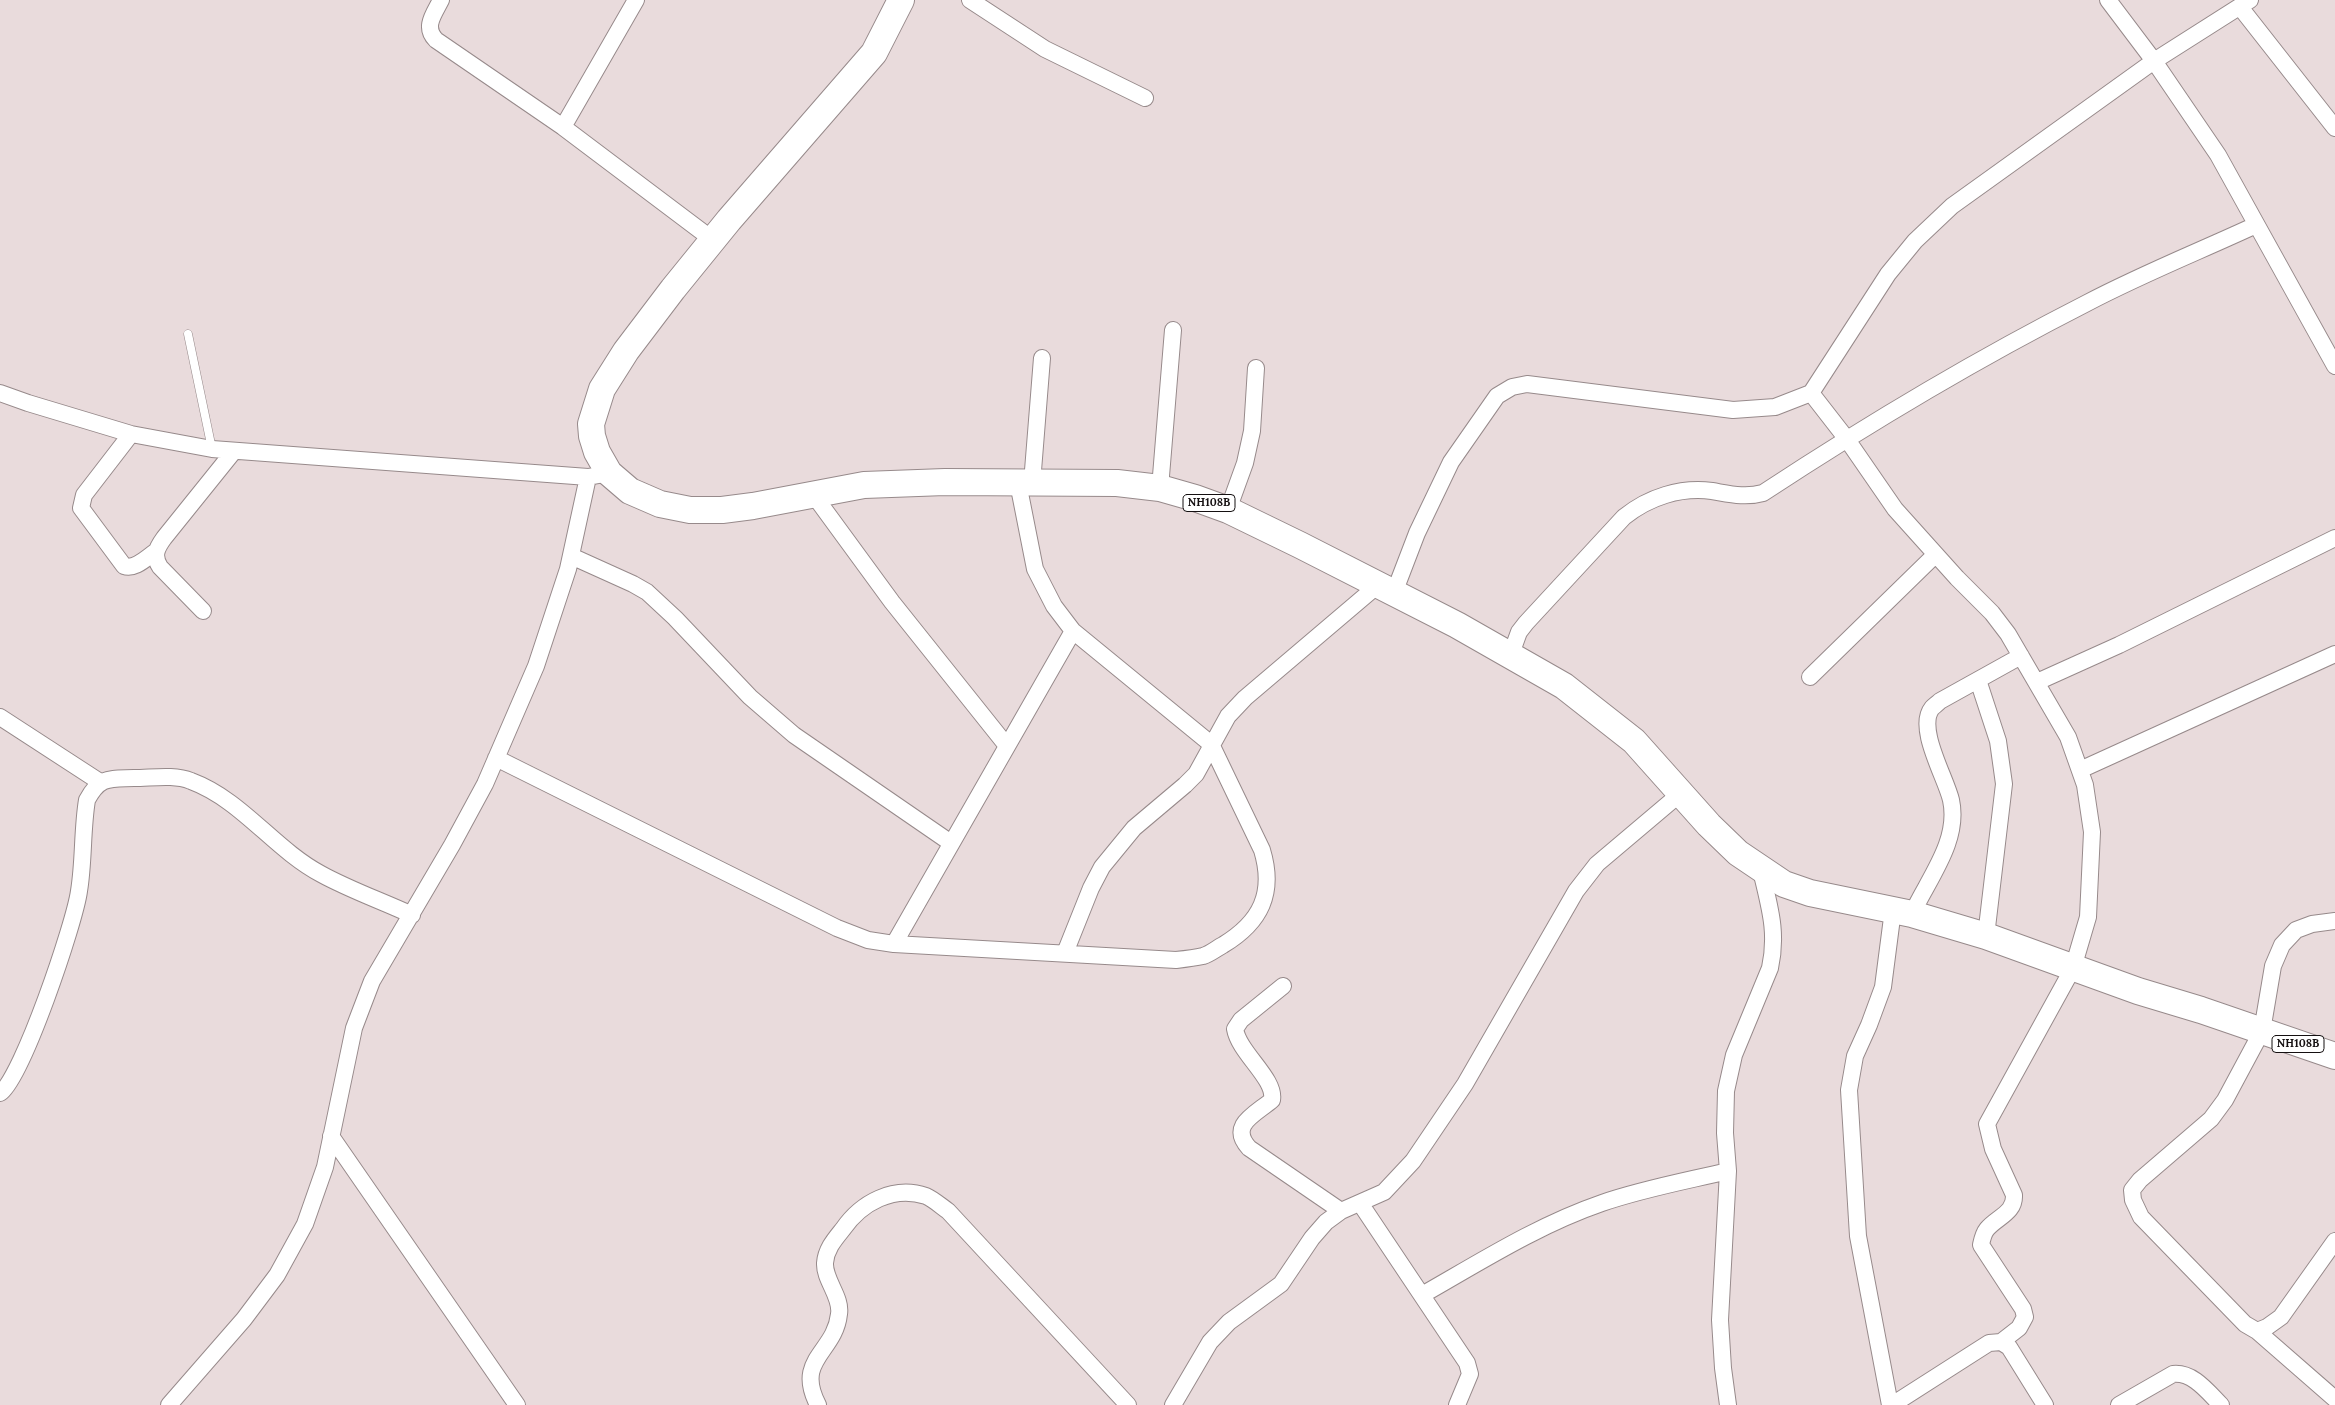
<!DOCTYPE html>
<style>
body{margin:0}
canvas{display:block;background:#e9dbdc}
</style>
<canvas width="2335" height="1405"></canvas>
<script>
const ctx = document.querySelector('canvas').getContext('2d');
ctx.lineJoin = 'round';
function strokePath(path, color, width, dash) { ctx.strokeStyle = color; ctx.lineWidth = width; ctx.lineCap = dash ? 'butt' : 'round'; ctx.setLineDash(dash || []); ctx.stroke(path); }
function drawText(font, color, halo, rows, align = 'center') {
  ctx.font = font + ' Lora,serif'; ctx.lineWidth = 5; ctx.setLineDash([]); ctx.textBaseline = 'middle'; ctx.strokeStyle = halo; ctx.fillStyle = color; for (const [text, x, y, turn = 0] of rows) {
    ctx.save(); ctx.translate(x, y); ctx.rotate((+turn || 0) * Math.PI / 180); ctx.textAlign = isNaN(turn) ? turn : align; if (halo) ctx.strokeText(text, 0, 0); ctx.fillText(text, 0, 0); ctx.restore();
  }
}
const service = new Path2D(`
 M188,334L212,449`);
const minor = new Path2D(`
 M441,0C434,14 423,27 436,40L563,127L713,240
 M970,0L1045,49L1145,98
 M2108,0L2154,61L2218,155L2335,366
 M2240,7L2335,128
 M563,127L636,0
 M0,393L28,403L131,434L212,449L588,477L599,475
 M1811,393L1846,438L1895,509L1957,578L1992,613L2008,634L2068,737L2085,785L2092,832L2088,917L2073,968L1987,1124L1993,1149L2014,1195C2015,1213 1997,1217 1987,1229C1983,1234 1982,1240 1981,1245L2023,1309L2025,1317L2019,1328L2001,1342
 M131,434L84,495L81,508L124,566C135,570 146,558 155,552
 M1032,483L1042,358
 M1160,488L1173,330
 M813,494L892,602L1007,746
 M1228,510L1245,463L1252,431L1256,368
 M571,556L633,584L647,592L675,618L750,697L794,735L951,843
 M1394,593L1417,533L1451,462L1497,396L1512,387L1527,384L1733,410L1775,407L1811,393L1888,274L1915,241L1952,206L2154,61L2250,0
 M203,611L160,567C153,556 156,549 164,538L234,451
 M1511,654L1519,632L1526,623L1624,517C1649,497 1680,487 1712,491C1730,494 1745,498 1763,493C1868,424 1975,360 2087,303C2142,274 2200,251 2256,225
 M1810,677L1935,555
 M1978,680L1998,741L2004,784L1986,936
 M2037,682L2119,645L2335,538
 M0,717L100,782
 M496,758L837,928L868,940L894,944L1176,960C1185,959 1194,958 1203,956C1210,954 1217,948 1223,945C1261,922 1275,893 1262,850L1211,744L1073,631L1054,606L1035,569L1018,483
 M2080,770L2335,654
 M1912,914C1928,879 1960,841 1951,800C1946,778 1916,728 1932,708C1934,706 1938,703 1940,701L2021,656
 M2335,921L2312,924L2296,930L2282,945L2273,966L2262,1031L2225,1100L2211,1119L2140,1180L2132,1190L2133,1200L2141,1217L2245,1324L2257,1331L2267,1327L2281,1317L2335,1241
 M894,944L1073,631
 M1065,953L1091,888L1102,867L1134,828L1185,785L1196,774L1228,716L1245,698L1378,585
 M1283,986L1241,1020L1235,1029C1239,1053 1276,1079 1272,1100C1256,1114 1228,1125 1249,1148L1341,1211
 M0,1093C22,1079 75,922 79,891C84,861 82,830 87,800C100,776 109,779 134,778C152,778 174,774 191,781C242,800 274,849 321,874C350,890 382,901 412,915
 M331,1136L517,1405
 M1360,1203L1467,1363L1470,1374L1457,1405
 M1422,1295C1480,1262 1538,1225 1602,1203C1642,1189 1686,1181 1728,1171
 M2257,1331L2335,1399
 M169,1405L244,1319L277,1275L305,1224L325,1167L354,1028L372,981L452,845L485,784L536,666L568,569L588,477
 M818,1405C794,1359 835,1353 839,1314C842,1297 824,1280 825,1263C826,1249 835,1239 843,1229C861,1203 893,1185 926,1196C933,1199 941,1206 948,1211L1128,1405
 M1173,1405L1210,1342L1229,1322L1281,1284L1312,1238L1326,1222L1341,1211L1384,1192L1413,1161L1465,1084L1576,891L1597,864L1681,793
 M1728,1405L1723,1368L1720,1320L1728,1171L1725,1133L1726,1091L1734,1055L1770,968C1778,931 1769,906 1761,870
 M1890,1405L1858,1236L1849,1090L1855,1056L1869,1025L1883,987L1893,910
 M1892,1405L1978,1350L1989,1343L2001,1342L2009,1347L2045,1405
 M2119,1405L2173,1374C2193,1372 2207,1391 2221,1405`);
const trunk = new Path2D(`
 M901,0L874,53L729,220L673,289L626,351L602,389L591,424L592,436L597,452L609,473L630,491L660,504L690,510H722L753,506L864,485L945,482L1117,483L1160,488L1195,498L1228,510L1300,545L1457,625L1564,686L1634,741L1709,825L1738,853L1784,884L1810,893L1912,914L1986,936L2138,991L2201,1010L2335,1056`);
strokePath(service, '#978a8b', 9);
strokePath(minor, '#978a8b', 18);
strokePath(trunk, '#978a8b', 28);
strokePath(service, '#fff', 8);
strokePath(minor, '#fff', 16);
strokePath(trunk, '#fff', 26);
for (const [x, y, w] of [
 [1209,503,52],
 [2298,1044,52]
]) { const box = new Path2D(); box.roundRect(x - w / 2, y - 8.5, w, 17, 4); ctx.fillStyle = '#fff'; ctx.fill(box); strokePath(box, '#151011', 1); }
drawText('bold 11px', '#151011', null, [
 ["NH108B",1209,503],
 ["NH108B",2298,1044]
]);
</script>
